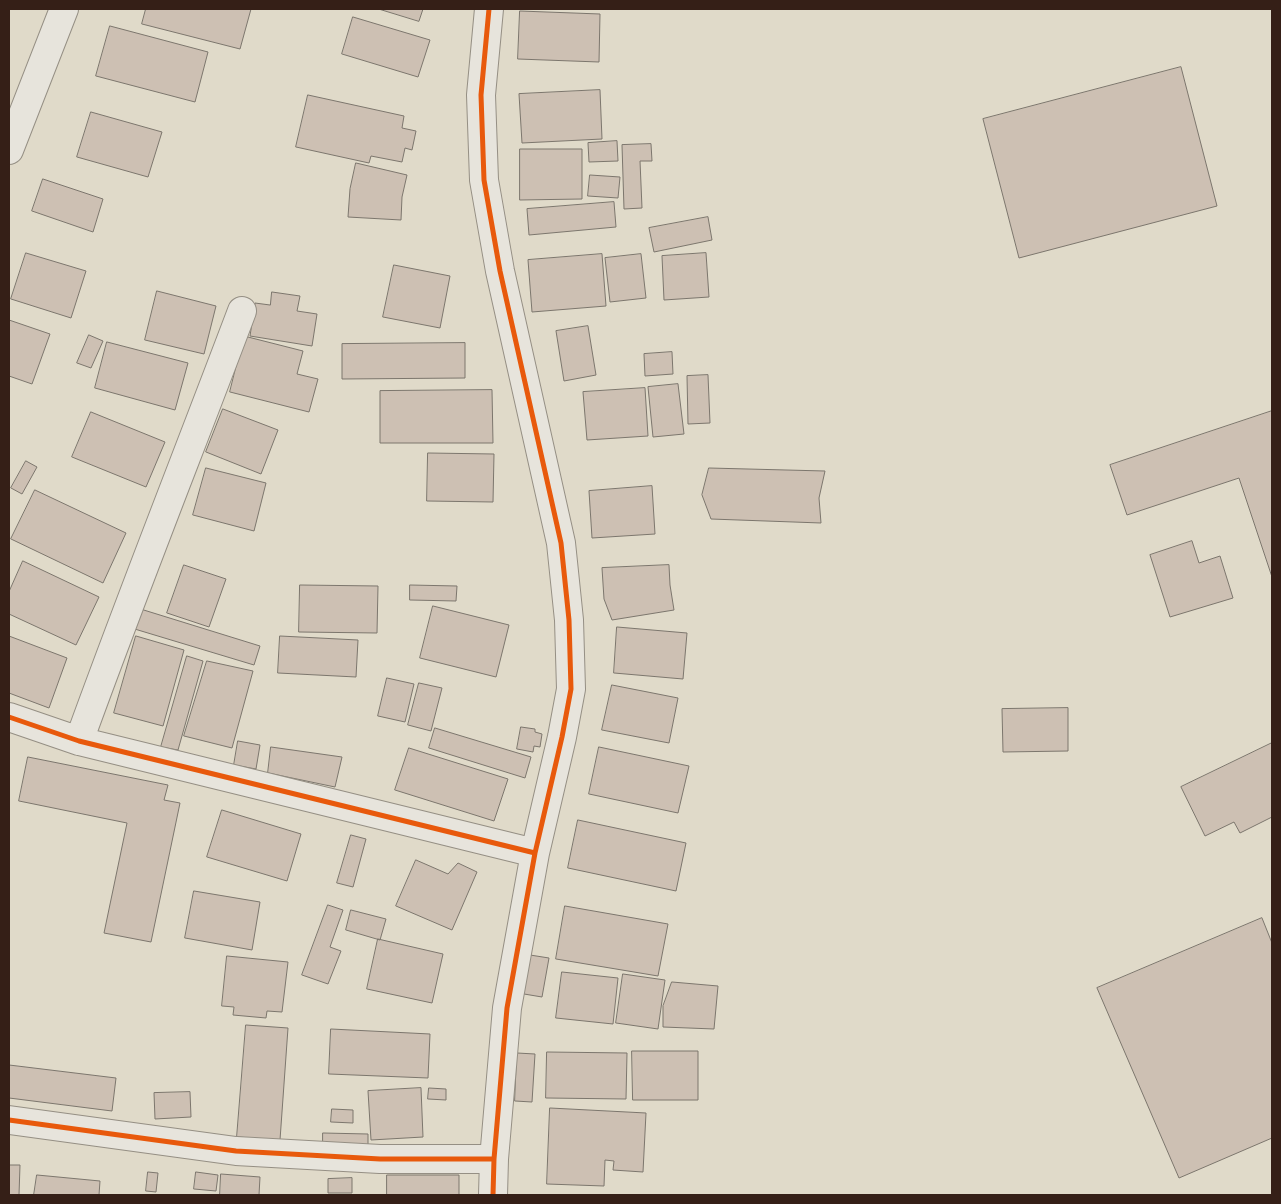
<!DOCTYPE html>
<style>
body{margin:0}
#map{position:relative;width:1281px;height:1204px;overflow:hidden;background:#e0dac9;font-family:"EB Garamond",serif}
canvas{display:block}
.frame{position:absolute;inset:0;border:10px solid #351f17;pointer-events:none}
</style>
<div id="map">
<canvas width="1281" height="1204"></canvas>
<div class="frame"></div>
</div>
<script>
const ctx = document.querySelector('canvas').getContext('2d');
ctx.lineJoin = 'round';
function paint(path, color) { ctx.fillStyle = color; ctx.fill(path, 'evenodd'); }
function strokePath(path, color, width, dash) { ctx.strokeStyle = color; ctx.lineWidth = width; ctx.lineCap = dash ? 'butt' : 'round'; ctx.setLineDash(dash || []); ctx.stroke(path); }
const building = new Path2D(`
 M146,9H251L240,49L142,24Z
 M379,9H423L419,21Z
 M520,11L600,14L599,62L518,59Z
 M353,17L430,40L418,77L342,54Z
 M110,26L208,52L195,102L96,76Z
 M1181,67L1217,206L1019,258L983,119Z
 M600,90L602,139L522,143L519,94Z
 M308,95L404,116L402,128L416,131L412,150L405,148L402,162L371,156L369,163L296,147Z
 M91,112L162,132L148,177L77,157Z
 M617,141L618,161L589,162L588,143Z
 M651,144L652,161H640L642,208L624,209L622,145Z
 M520,149H582V199L520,200Z
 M356,163L407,175L402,197L401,220L348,217L350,189Z
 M590,175L620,177L618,198L588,196Z
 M43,179L103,199L93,232L32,211Z
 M614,202L616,227L529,235L527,209Z
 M708,217L712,240L654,252L649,228Z
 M26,253L86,271L71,318L11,299Z
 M706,253L709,297L664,300L662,256Z
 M602,254L606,306L532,312L528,260Z
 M641,254L646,298L610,302L605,258Z
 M394,265L450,276L440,328L383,317Z
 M157,291L216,306L204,354L145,340Z
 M272,292L300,296L297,311L317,314L312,346L250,336L255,303L270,305Z
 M9,320L50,334L32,384L9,376Z
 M588,326L596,375L564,381L556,331Z
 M89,335L103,341L91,368L77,363Z
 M244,336L303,351L297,374L318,379L309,412L230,392Z
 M107,342L188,363L175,410L95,388Z
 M465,343V378L342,379V344Z
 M672,352L673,374L645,376L644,354Z
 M708,375L710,423L688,424L687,376Z
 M678,384L684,434L653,437L648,387Z
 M645,388L648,436L587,440L583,392Z
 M492,390L493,443H380V391Z
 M223,409L278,430L261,474L206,452Z
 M1272,411V577L1239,478L1127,515L1110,465Z
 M91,412L165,442L146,487L72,457Z
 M428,453L494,454L493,502L427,501Z
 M26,461L37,467L22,494L11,488Z
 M206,468L266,483L254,531L193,515Z
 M709,468L825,471L819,498L821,523L711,519L702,495Z
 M652,486L655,534L592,538L589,491Z
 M35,490L126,533L103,583L11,539Z
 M1192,541L1199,563L1220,556L1233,598L1170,617L1150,555Z
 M23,561L99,597L76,645L9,614V592Z
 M184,565L226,579L209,627L167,613Z
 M669,565L670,585L674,610L612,620L604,599L602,568Z
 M300,585L378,586L377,633L299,632Z
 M410,585L457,586L456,601L410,600Z
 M433,606L509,625L496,677L420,658Z
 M134,607L260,646L254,665L128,627Z
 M617,627L687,633L683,679L614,673Z
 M9,636L67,658L49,708L9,693Z
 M136,636L184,650L163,726L114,713Z
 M280,636L358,640L356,677L278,673Z
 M187,656L203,661L178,750L161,747Z
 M207,661L253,671L232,748L184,736Z
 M387,678L414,684L405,722L378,716Z
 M419,683L442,688L431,731L408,725Z
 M612,685L678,698L669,743L602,730Z
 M1068,708V751L1003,752L1002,709Z
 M521,727L535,729V732L542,734L540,747L534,746L533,752L517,749Z
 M435,728L531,757L525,778L429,748Z
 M238,741L260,745L256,769L234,765Z
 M1272,743V817L1240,833L1234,822L1205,836L1181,787Z
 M271,747L342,757L335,787L268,773Z
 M599,747L689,766L678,813L589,794Z
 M409,748L508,779L494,821L395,790Z
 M28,757L168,785L164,800L180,803L151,942L104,933L127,823L19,801Z
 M222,810L301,834L287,881L207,857Z
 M578,820L686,843L676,891L568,868Z
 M351,835L366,839L353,887L337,883Z
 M416,860L448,874L458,863L477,872L452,930L396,906Z
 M194,891L260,902L252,950L185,938Z
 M328,905L343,910L330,947L341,951L328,984L302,975Z
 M565,906L668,924L658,976L556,959Z
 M351,910L386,919L380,940L346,930Z
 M1262,918L1272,943V1138L1179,1178L1097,988Z
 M378,939L443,954L432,1003L367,989Z
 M530,955L549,958L542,997L524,994Z
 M227,956L288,962L282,1012L267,1011L266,1018L233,1015L234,1007L222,1006Z
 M562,972L618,978L613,1024L556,1018Z
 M623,974L665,980L658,1029L616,1023Z
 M672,982L718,986L714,1029L663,1027V1006Z
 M246,1025L288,1028L280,1140L237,1137Z
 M331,1029L430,1034L428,1078L329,1074Z
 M632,1051H698V1100H633Z
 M547,1052L627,1053L626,1099L546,1098Z
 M517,1053L535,1054L532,1102L515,1101Z
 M9,1065L116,1078L112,1111L9,1098Z
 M421,1088L423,1137L371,1140L368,1091Z
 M429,1088L446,1089V1100L428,1099Z
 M190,1092L191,1117L155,1119L154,1093Z
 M550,1108L646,1113L643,1172L613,1170L614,1161L605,1160L604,1186L547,1184Z
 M332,1109L353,1110V1123L331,1122Z
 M323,1133L368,1134V1151H323Z
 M9,1165H20L19,1195H9Z
 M148,1172L158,1173L156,1192L146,1191Z
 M196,1172L218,1175L216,1191L194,1189Z
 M221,1174L260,1177L259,1195H220Z
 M37,1175L100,1181L99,1195H34Z
 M387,1175H459V1195H387Z
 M352,1178V1193H328V1179Z`);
paint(building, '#cdc0b3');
strokePath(building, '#7c766d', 1);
const minor = new Path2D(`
 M489,9L481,95L484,180L500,271L561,543L569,620L571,689L562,737L535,853L507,1008L494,1159L493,1195
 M9,150L64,9
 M9,717L79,741L535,853
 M79,741C131,597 188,454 242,311
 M9,1120L236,1151L380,1159H494`);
strokePath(minor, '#958f84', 30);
strokePath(minor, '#e7e4dc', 28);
strokePath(new Path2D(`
 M489,9L481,95L484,180L500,271L561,543L569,620L571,689L562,737L535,853L507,1008L494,1159L493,1195
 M9,717L79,741L535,853
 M9,1120L236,1151L380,1159H494`), '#e8590c', 5);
</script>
